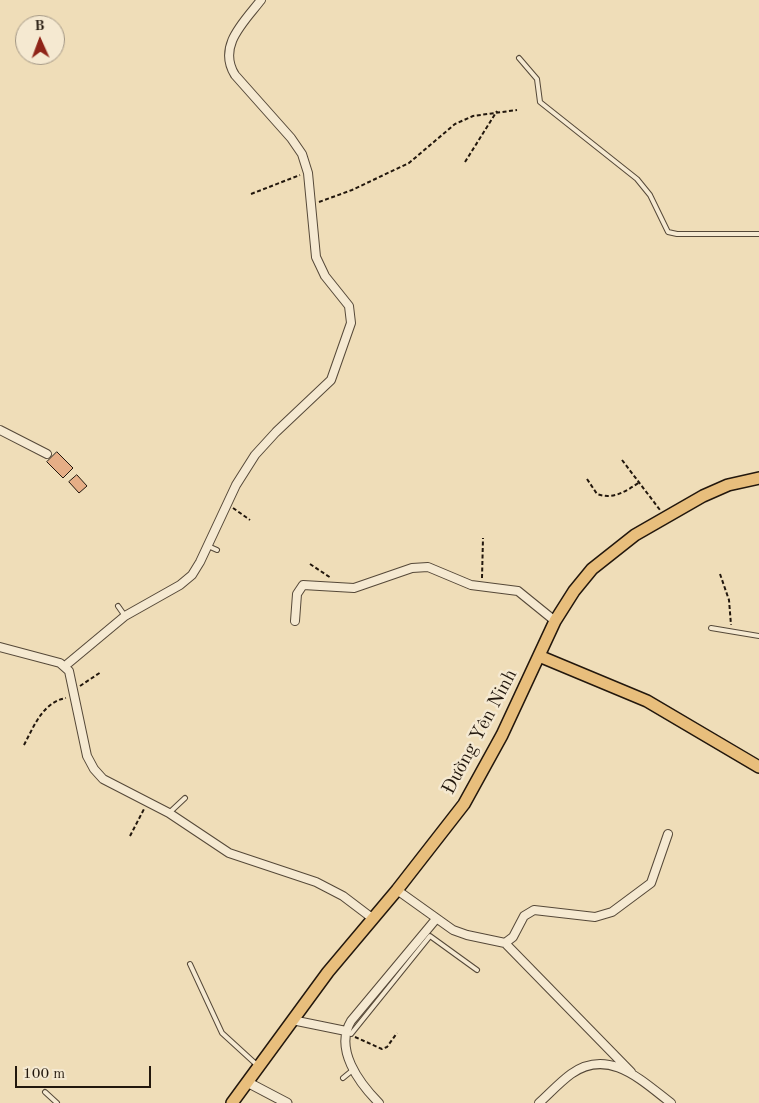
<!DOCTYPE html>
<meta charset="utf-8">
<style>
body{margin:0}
#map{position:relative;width:759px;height:1103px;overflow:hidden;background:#efddb8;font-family:"Old Standard TT",serif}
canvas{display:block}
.north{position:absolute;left:15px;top:15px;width:50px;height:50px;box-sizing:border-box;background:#f5e9d1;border:1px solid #a19583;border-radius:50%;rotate:358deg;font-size:14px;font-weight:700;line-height:20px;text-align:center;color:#22170d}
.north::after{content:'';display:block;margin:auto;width:18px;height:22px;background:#8f2418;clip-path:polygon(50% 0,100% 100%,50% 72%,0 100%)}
.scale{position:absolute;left:15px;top:1066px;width:136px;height:22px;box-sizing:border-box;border:2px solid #22170d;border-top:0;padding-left:6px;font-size:15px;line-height:18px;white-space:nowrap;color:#22170d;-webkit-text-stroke:4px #f5e9d1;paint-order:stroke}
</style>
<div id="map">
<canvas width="759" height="1103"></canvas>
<div class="north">B</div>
<div class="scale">100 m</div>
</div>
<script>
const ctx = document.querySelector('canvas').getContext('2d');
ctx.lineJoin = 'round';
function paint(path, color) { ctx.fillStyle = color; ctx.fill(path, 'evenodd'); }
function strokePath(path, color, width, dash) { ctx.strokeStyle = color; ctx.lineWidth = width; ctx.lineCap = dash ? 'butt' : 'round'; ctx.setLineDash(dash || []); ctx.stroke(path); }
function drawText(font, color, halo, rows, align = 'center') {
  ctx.font = font + ' "Old Standard TT",serif'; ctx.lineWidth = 5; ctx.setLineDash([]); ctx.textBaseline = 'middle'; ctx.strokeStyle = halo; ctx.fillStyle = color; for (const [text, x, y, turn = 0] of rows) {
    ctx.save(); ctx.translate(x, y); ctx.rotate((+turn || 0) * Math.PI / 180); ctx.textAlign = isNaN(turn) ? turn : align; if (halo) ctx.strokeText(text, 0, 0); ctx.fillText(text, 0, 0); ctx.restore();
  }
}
const building = new Path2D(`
 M57,452L73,468L63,478L47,462Z
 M77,475L87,486L79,493L69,482Z`);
paint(building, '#e6ae86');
strokePath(building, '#22170d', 1);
const service = new Path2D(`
 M519,58L537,79L540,102L637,179L650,195L668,232L677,234H759
 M208,546L217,550
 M118,606L125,616
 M711,628L759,636
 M169,813L185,798
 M190,964L222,1033L257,1065
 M347,1032L351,1034L430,936L477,970
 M343,1078L354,1069
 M45,1092L57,1103`);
const minor = new Path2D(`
 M0,430L47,454
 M295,621L297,594L303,585L354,588L412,568L428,567L471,585L518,591L555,621
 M0,647L60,663L69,671L87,756L94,769L103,779L169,813L229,853L316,882L343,896L372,918
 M65,666L125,616L180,585L192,575L200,562L236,485L255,455L276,432L331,380L351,323L349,306L325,276L316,257L308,173L302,154L291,138L235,75C217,46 244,22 261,0
 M397,890L453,930L467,935L505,943L513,937L524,916L534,910L595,917L612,912L651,883L668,834
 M505,943L631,1072
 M292,1020L346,1031
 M379,1103C359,1083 334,1049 351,1021L436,919
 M539,1103C550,1093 560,1082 571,1074C609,1047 642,1081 671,1103`);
const tertiary = new Path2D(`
 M247,1082L287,1103`);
const primary = new Path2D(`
 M539,656L647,701L759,767
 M232,1103L328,972L397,890L464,804L502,735L555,621L574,591L592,569L635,535L703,496L728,485L759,478`);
strokePath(service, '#554838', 6);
strokePath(minor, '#554838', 10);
strokePath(tertiary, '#554838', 11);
strokePath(primary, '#22170d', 14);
strokePath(new Path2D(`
 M465,162L497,111
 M251,194L300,175
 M319,202L352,190L409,163L455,124L473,116L517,110
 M622,460L660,510
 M587,479L597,494C614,500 626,491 640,482
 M233,508L250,520
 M310,564L331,578
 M720,574L729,600L731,625
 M482,578L483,538
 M80,686L101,672
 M24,745C34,726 43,702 66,698
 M130,836L144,809
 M355,1037L382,1049L387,1047L397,1033`), '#22170d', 2, [4, 2.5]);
strokePath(service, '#f5e9d1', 4);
strokePath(minor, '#f5e9d1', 8);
strokePath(tertiary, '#f5e9d1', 9);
strokePath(primary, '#e8be7c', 11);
drawText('19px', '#22170d', '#f5e9d1', [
 ["Đường Yên Ninh",480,732,-62]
]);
</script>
